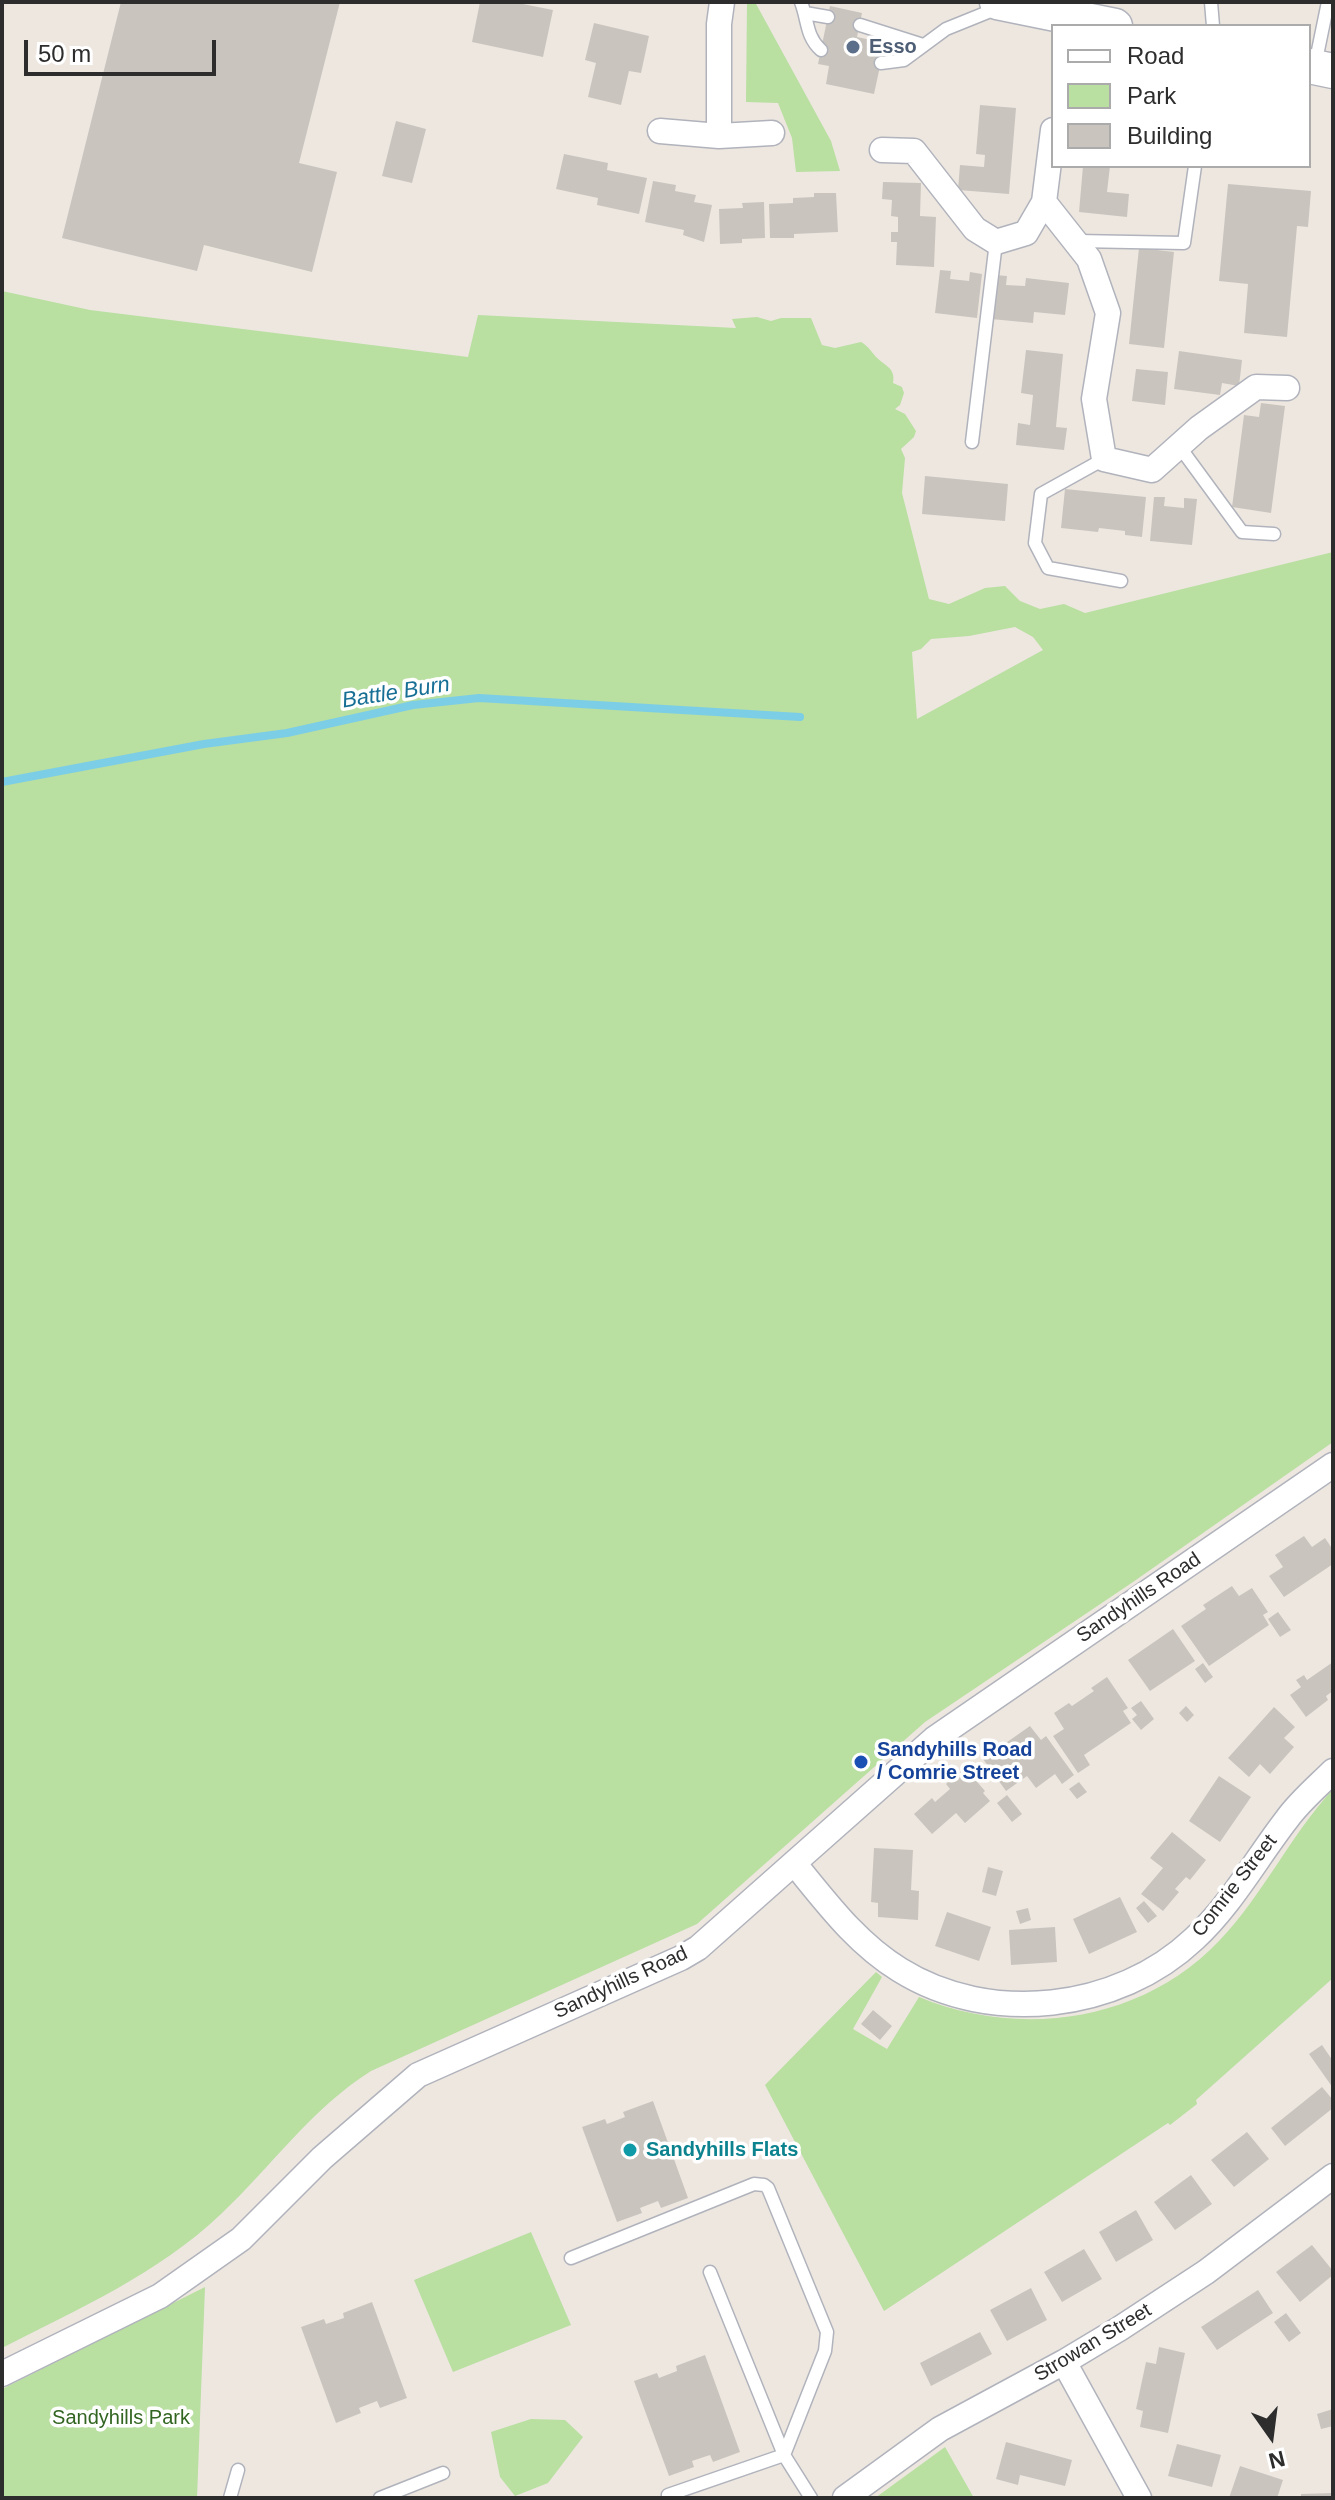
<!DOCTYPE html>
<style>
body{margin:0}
#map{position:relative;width:1335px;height:2500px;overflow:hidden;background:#ede7e0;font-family:Helvetica,sans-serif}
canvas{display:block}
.frame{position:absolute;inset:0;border:4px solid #2d2d2d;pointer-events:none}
.legend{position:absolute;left:1051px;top:24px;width:260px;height:144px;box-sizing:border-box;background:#fff;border:2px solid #ababab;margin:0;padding:10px 14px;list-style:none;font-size:24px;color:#2d2d2d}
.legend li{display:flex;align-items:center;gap:16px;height:40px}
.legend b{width:40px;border:2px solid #ababab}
.north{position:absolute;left:1231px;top:2396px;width:80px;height:80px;-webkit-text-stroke:6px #fff;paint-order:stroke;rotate:166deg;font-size:22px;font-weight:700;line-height:32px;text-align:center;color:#2d2d2d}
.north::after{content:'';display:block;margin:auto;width:28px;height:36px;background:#2d2d2d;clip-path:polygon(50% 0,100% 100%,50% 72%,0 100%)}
.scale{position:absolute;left:24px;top:40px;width:192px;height:36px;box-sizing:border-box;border:4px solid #2d2d2d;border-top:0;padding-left:10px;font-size:24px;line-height:28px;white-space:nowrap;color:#2d2d2d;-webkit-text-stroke:6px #fff;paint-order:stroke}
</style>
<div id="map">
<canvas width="1335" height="2500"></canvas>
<div class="frame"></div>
<ul class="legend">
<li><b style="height:10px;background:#fff"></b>Road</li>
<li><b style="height:22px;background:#b9dfa1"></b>Park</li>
<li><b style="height:22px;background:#c9c5be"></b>Building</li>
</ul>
<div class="north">N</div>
<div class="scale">50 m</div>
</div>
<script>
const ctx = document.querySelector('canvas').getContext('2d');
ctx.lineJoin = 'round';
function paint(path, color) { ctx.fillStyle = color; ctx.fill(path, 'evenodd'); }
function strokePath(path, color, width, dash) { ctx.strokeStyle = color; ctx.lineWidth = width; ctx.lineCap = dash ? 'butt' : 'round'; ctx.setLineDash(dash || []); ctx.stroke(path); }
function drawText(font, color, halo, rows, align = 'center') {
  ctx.font = font + ' Helvetica,sans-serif'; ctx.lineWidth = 7; ctx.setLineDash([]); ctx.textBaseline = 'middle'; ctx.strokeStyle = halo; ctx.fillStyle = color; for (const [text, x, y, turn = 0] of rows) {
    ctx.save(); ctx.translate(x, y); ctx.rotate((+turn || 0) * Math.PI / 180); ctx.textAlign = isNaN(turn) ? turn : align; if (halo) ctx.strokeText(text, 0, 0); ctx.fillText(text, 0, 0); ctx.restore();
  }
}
paint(new Path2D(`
 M747,2H755L831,141L840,171L796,172L792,138L778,103L746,102Z
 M2,291L90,310L468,357L478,315L736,328L732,319L757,317L771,321L781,318H811L822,345L835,348L861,342C868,346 871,351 876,357C885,366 896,368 893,383L902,387L904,393L900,405L895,409L905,414L916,431L914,437L901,449L905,458L902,493L929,599L949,604L985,588L1005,586L1020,601L1040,609L1064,604L1085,613L1333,552V1442L1133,1582L925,1722L697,1924L371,2071C312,2108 271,2167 221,2214C158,2274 78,2309 2,2348ZM1015,627L1033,637L1043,650L917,719L912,652L921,649L931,639L969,636Z
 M1333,1789V1978L1196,2100L1197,2104L1170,2125L1168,2123L884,2311L765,2085L876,1972L882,1977L853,2029L887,2049L919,1997C1020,2039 1142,2022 1219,1941C1263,1895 1290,1836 1333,1789Z
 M531,2232L571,2325L453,2372L414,2280Z
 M205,2287L197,2498H2V2389Z
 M531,2419L565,2420L583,2437L548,2483L515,2496L500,2477L491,2432Z
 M945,2447L974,2498H875Z`), '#b9dfa1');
strokePath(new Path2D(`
 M2,782L204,744L287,733L413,705L479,698L800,717`), '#7ccee6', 8);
paint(new Path2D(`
 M121,2H340L299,163L337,172L312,272L204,245L197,271L62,238Z
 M480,2H513L553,10L543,57L472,42Z
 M830,6L862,13L857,37L885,43L874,94L826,84L829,66L818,64Z
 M594,23L649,36L641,73L629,71L621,105L588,97L596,63L585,60Z
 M980,105L1016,108L1009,194L958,190L960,165L984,167L985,155L976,154Z
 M396,121L426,129L412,183L382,176Z
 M564,154L608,163L607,170L647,178L639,214L597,205L598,198L556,189Z
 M1083,166H1110L1107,192L1129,194L1127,217L1079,212Z
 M653,181L676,185L675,191L696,195L694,202L712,205L704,242L683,235L684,230L645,222Z
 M883,182L921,183L920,216L936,217L934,267L896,265L897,242H891V232H898V217L891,216L892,200L882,199Z
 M1228,184L1311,191L1308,227L1297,226L1287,337L1244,333L1248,284L1219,281Z
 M814,193H836L838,232L794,234V238H770L769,204L793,203V198L814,197Z
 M764,202L765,238L742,239V243L720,244L719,209L743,208L742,203Z
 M1139,248L1174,252L1164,348L1129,344Z
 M940,270L951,271L950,279L969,281L970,272L982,274L977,318L935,313Z
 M995,275L1007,276L1006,285L1025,286L1026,278L1069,283L1065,315L1034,312L1033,323L991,319Z
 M1026,350L1063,354L1056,427L1067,428L1064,450L1016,445L1018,423L1030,425L1033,395L1021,393Z
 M1179,351L1242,360L1239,386L1222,383L1220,395L1174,389Z
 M1136,369L1168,372L1165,405L1132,401Z
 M1261,403L1285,406L1271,513L1232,507L1244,415L1259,417Z
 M925,476L1008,484L1005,521L922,514Z
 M1065,489L1146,497L1142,537L1125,535V531L1099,528L1098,532L1061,528Z
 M1154,497H1165L1164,506L1184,508V498L1197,499L1192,545L1150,541Z
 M1304,1536L1312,1547L1325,1538L1333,1550V1564L1284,1597L1269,1576L1283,1567L1275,1555Z
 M1232,1586L1239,1596L1252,1588L1268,1612L1263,1615L1269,1625L1209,1666L1181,1626L1206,1609L1203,1605Z
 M1278,1612L1291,1630L1280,1637L1268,1619Z
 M1173,1629L1195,1661L1150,1691L1128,1660Z
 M1333,1662V1691L1326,1696L1328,1700L1306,1717L1290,1695L1301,1687L1296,1680L1304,1675L1307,1680Z
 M1203,1663L1213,1677L1205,1683L1195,1669Z
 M1107,1677L1128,1708L1123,1711L1131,1723L1084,1755L1090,1765L1078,1773L1053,1736L1064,1729L1054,1713L1069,1703L1072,1706L1094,1691L1091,1688Z
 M1141,1701L1154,1719L1141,1730L1132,1719L1137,1715L1131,1708Z
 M1186,1706L1194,1715L1187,1722L1179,1713Z
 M1274,1707L1295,1727L1284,1738L1294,1747L1270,1774L1260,1764L1249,1777L1228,1758Z
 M1030,1726L1041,1740L1046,1736L1074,1775L1062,1784L1055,1774L1036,1788L1027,1776L1006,1791L983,1759Z
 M965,1768L985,1791L983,1793L990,1801L965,1823L956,1813L932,1834L914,1814L932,1798L935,1802L950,1789L946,1784Z
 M1219,1776L1251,1797L1220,1842L1189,1821Z
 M1079,1782L1087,1792L1077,1799L1069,1789Z
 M1007,1795L1022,1814L1012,1822L997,1803Z
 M1172,1832L1206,1860L1190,1880L1186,1877L1175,1889L1179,1892L1163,1911L1141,1894L1163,1868L1150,1858Z
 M874,1848L913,1850L911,1890L919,1891L918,1920L878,1917V1903L871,1902Z
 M988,1867L1003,1871L996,1896L982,1892Z
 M1120,1897L1137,1932L1089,1954L1073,1919Z
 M1144,1901L1157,1916L1148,1923L1136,1908Z
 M1028,1908L1031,1920L1020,1924L1016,1911Z
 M947,1912L991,1927L979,1961L935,1946Z
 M1055,1927L1057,1962L1011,1965L1009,1930Z
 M873,2010L892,2026L880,2040L861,2024Z
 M1322,2045L1333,2061V2088L1309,2054Z
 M1322,2087L1333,2100V2108L1285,2146L1271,2128Z
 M653,2101L688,2198L661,2208L658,2201L640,2208L642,2213L617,2222L582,2127L605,2119L607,2124L625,2117L623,2112Z
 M1247,2132L1269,2159L1234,2187L1211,2160Z
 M1191,2175L1212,2204L1175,2230L1154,2202Z
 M1136,2210L1153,2240L1116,2262L1099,2232Z
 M1312,2245L1333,2271V2275L1300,2302L1276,2272Z
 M1084,2249L1102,2279L1062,2302L1044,2272Z
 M1031,2288L1047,2320L1007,2341L990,2310Z
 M1258,2290L1273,2313L1217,2350L1201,2327Z
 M372,2302L407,2398L380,2408L377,2401L359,2408L361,2413L336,2423L301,2327L324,2319L326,2324L344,2318L343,2313Z
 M1286,2313L1301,2333L1289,2342L1274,2322Z
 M980,2332L992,2354L931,2386L920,2363Z
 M1159,2347L1185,2353L1168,2433L1140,2427L1143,2411L1136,2409L1146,2362L1156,2364Z
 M705,2355L740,2452L713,2462L710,2455L692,2461L694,2467L669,2476L634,2381L657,2373L659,2378L677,2371L676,2366Z
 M1333,2409V2426L1321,2429L1317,2414Z
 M1006,2442L1072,2460L1065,2486L1020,2475L1018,2485L996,2479Z
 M1177,2444L1221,2455L1212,2487L1168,2476Z
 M1240,2466L1283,2480L1277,2498H1229Z
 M1333,2493V2498H1301V2494Z`), '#c9c5be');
const lane = new Path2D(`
 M801,2C808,20 806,37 821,50
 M1211,2L1213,26
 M805,13L828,17
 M860,25L923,45
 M881,63L904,60L946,29L998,8
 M1315,65L1328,2
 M1077,241L1184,243L1195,166
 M972,442L996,242
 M1179,446L1242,532L1274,534
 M1104,459L1041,494L1035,543L1048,568L1121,581
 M571,2258L754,2184L764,2185L768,2188L827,2332L825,2351L784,2455L811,2498
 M668,2495L784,2455L710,2272
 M230,2498L238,2470
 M380,2498L443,2473`);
const street = new Path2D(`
 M1053,130L1044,202L1089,259L1108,313L1094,399L1104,459L1152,470L1199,428L1256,387L1287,388
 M660,131L719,136L772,133
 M719,136V24L722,2
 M882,150L914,151L975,229L996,242L1026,233L1044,202
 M794,1863C826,1902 856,1943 900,1970C990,2026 1118,2011 1194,1939C1231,1905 1256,1859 1287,1819C1300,1801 1318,1786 1333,1771
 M1064,2362L1139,2498
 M2,2374L160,2296L241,2239L322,2158L418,2075L681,1958L698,1948L934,1739L1333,1465
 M845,2498L940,2429L1064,2362L1119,2329L1206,2272L1333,2176`);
const secondary = new Path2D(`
 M997,2L1115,26
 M1309,66L1333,71`);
strokePath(lane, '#b1b3bc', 15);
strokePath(street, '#b1b3bc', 27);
strokePath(secondary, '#b1b3bc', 37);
strokePath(lane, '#fff', 12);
strokePath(street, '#fff', 24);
strokePath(secondary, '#fff', 34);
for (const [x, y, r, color] of [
 [853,47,8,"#5c6f8a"],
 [861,1762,8,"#1a4fb4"],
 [630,2150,8,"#0f9aa8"]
]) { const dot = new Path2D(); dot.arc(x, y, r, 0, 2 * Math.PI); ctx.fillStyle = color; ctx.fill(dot); strokePath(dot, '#fff', 3); }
drawText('bold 20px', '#4e5e75', '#fff', [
 ["Esso",869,47]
], 'left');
drawText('20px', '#2d2d2d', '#fff', [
 ["Sandyhills Road",1139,1598,-34],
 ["Comrie Street",1235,1886,-52],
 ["Sandyhills Road",621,1983,-25],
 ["Strowan Street",1093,2343,-31]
]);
drawText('bold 20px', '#164399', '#fff', [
 ["Sandyhills Road",877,1750],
 ["/ Comrie Street",877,1773]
], 'left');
drawText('bold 20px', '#0d838f', '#fff', [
 ["Sandyhills Flats",646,2150]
], 'left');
drawText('20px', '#326521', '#fff', [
 ["Sandyhills Park",121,2418]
]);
drawText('italic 22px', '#186f95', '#fff', [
 ["Battle Burn",396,693,-9]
]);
</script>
